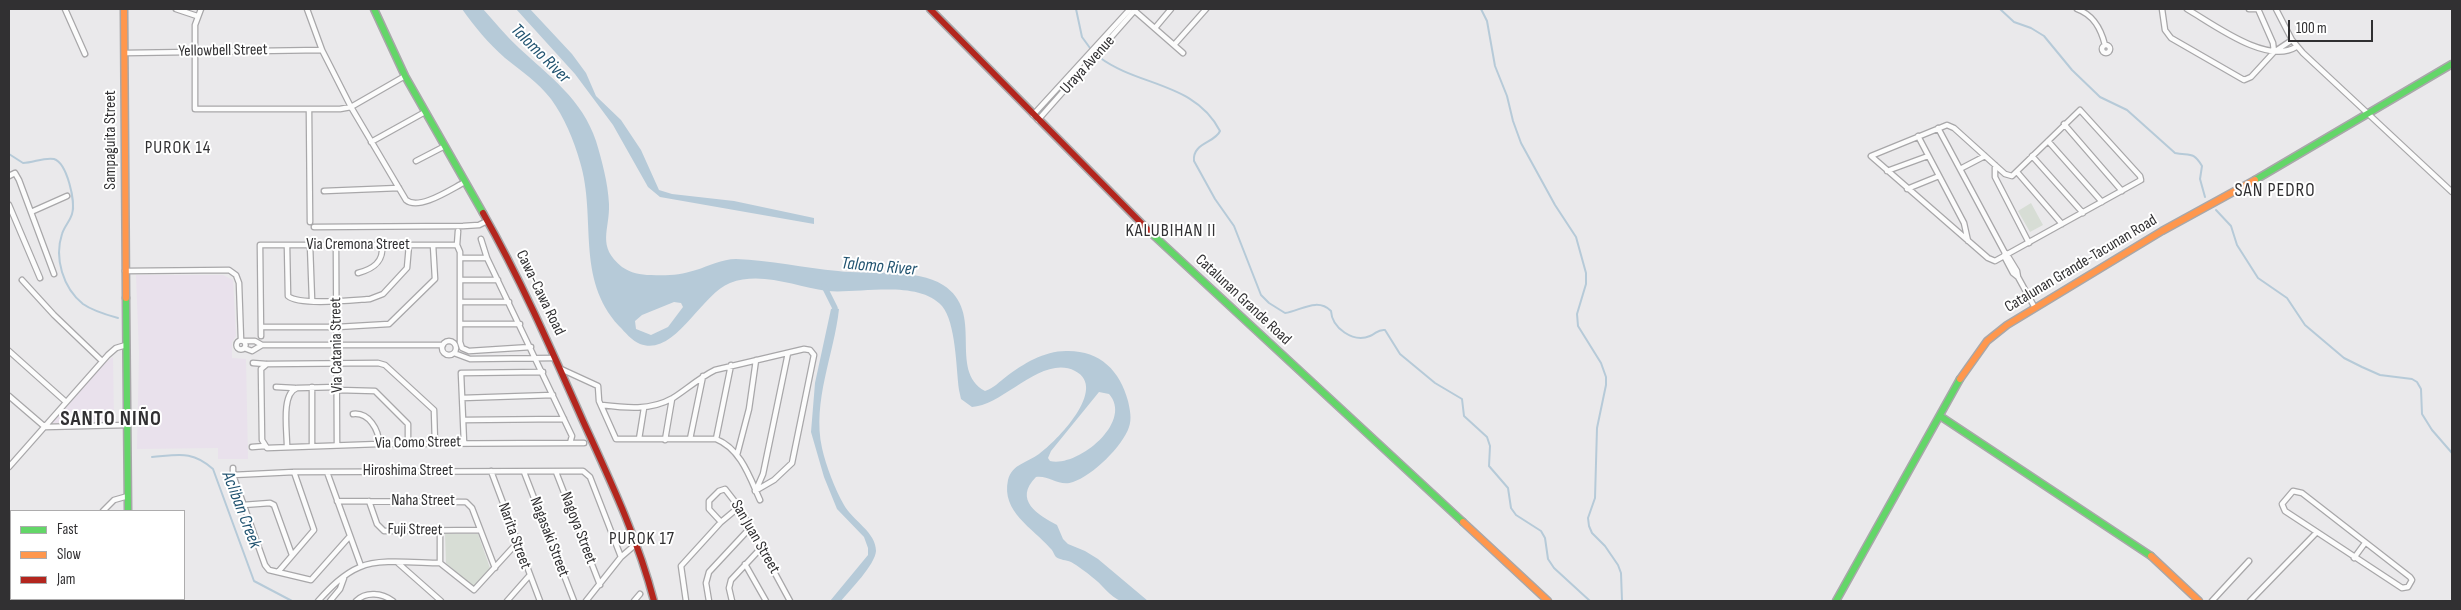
<!DOCTYPE html>
<meta charset="utf-8">
<style>
body{margin:0}
#map{position:relative;width:2461px;height:610px;overflow:hidden;background:#eae9eb;font-family:"Sofia Sans Condensed",sans-serif}
canvas{display:block}
.frame{position:absolute;inset:0;border:10px solid #313032;pointer-events:none}
.legend{position:absolute;left:10px;top:510px;width:175px;height:90px;box-sizing:border-box;background:#fff;border:1px solid #adacad;margin:0;padding:6px 9px;list-style:none;font-size:15px;color:#313032}
.legend li{display:flex;align-items:center;gap:10px;height:25px}
.legend b{width:25px;border:1px solid #adacad}
.scale{position:absolute;left:2288px;top:20px;width:85px;height:22px;box-sizing:border-box;border:2px solid #313032;border-top:0;padding-left:6px;font-size:15px;line-height:18px;white-space:nowrap;color:#313032;-webkit-text-stroke:4px #fff;paint-order:stroke}
</style>
<div id="map">
<canvas width="2461" height="610"></canvas>
<div class="frame"></div>
<ul class="legend">
<li><b style="height:6px;background:#63d668"></b>Fast</li>
<li><b style="height:6px;background:#ff974d"></b>Slow</li>
<li><b style="height:6px;background:#b3261e"></b>Jam</li>
</ul>
<div class="scale">100 m</div>
</div>
<script>
const ctx = document.querySelector('canvas').getContext('2d');
ctx.lineJoin = 'round';
function paint(path, color) { ctx.fillStyle = color; ctx.fill(path, 'evenodd'); }
function strokePath(path, color, width, dash) { ctx.strokeStyle = color; ctx.lineWidth = width; ctx.lineCap = dash ? 'butt' : 'round'; ctx.setLineDash(dash || []); ctx.stroke(path); }
function drawText(font, color, halo, rows, align = 'center') {
  ctx.font = font + ' "Sofia Sans Condensed",sans-serif'; ctx.lineWidth = 4; ctx.setLineDash([]); ctx.textBaseline = 'middle'; ctx.strokeStyle = halo; ctx.fillStyle = color; for (const [text, x, y, turn = 0] of rows) {
    ctx.save(); ctx.translate(x, y); ctx.rotate((+turn || 0) * Math.PI / 180); ctx.textAlign = isNaN(turn) ? turn : align; if (halo) ctx.strokeText(text, 0, 0); ctx.fillText(text, 0, 0); ctx.restore();
  }
}
paint(new Path2D(`
 M136,275H223L233,280L236,336L232,342V358L246,359L248,459H218V448L137,449L139,353Z
 M113,357L114,422L52,423L104,363Z`), '#e9e1ec');
paint(new Path2D(`
 M2031,203L2043,225L2030,232L2018,211Z
 M445,534H478L490,568L474,587L446,563Z`), '#d7ddd5');
paint(new Path2D(`
 M462,9H483C495,22 506,36 519,48C550,77 582,99 596,141C602,161 608,183 609,204C610,230 596,246 622,267C631,273 640,275 651,275C667,276 680,275 696,270C709,266 722,259 736,259C770,260 804,268 838,271C869,275 917,268 943,285C986,312 947,370 985,391C994,388 999,382 1007,376C1023,364 1044,351 1066,351C1099,350 1120,370 1128,401C1130,410 1132,419 1129,427C1123,446 1092,476 1073,482C1059,487 1049,475 1036,477C1013,500 1038,515 1057,525L1063,539L1068,544L1085,551L1098,559L1148,601C1140,601 1129,603 1121,601C1111,598 1101,583 1092,577C1086,572 1078,566 1071,562C1066,560 1060,560 1056,557C1054,555 1053,550 1050,548C1033,528 1001,512 1008,480C1012,464 1027,463 1039,454C1056,442 1109,388 1075,371C1042,354 1003,406 972,407L961,399L959,390C956,367 956,323 942,306C918,279 859,294 827,291C796,287 762,271 730,283C700,295 675,357 640,344C632,341 625,332 619,326C575,278 597,218 580,162C574,140 564,117 551,99C538,82 521,71 505,58C488,43 475,27 462,9ZM674,302L681,303L683,307L668,327L651,335L636,329L635,321L642,315ZM1099,392L1109,394C1134,422 1077,468 1050,461L1048,458L1051,451Z
 M516,9H530L572,54L586,73L596,96L621,120L641,150L659,190L672,194L734,201L814,218V224L660,197L648,187L613,125L575,74Z
 M835,308L839,309C834,355 812,401 822,448C826,466 835,489 844,505C853,521 876,532 876,551C875,565 850,590 841,601H830L868,555V548L864,537L837,509L824,477L811,432L815,383L831,309Z`), '#b6cad8');
strokePath(new Path2D(`
 M1076,9L1082,37L1090,48
 M1481,9L1487,21L1495,66L1507,96L1513,121L1521,143L1555,205L1576,237L1586,273V284L1577,314L1578,326L1601,363L1606,377V385L1597,428L1595,498L1588,518L1589,526L1592,533L1605,546L1618,565L1621,573L1622,601
 M2000,9L2014,22L2031,28L2044,36L2072,70L2100,97L2127,110L2175,153C2190,156 2193,151 2202,166L2200,179L2205,197
 M1099,57C1139,87 1195,82 1220,131C1215,143 1192,143 1194,161L1215,199L1234,226L1261,295L1269,303L1285,313C1300,311 1317,297 1331,311C1332,328 1353,343 1370,336C1377,333 1378,329 1385,330L1400,354L1435,383L1462,399L1464,416L1487,437L1490,446L1489,466L1508,488L1511,508L1516,515L1541,531L1545,538L1548,559L1554,568L1590,601
 M9,154L23,163C33,163 44,157 54,159C67,163 76,202 72,214C70,221 64,227 62,234C54,258 63,288 83,304C93,311 107,315 118,318
 M2216,210L2231,226L2237,245L2258,278L2287,298L2305,325L2344,358L2362,367L2380,375L2412,379L2417,382L2421,389L2422,414L2432,430L2452,453
 M152,457C178,455 192,450 213,469L254,581L292,601`), '#b6cad8', 2);
strokePath(new Path2D(`
 M824,286L835,308L834,314`), '#b6cad8', 5.5);
const street = new Path2D(`
 M65,9L85,54
 M176,9L197,16
 M201,9L195,25V109H340L351,107L405,76
 M307,9L322,50L351,107L406,200C419,211 451,189 465,182
 M2077,9C2094,15 2101,29 2105,45
 M2162,9L2165,30L2171,38L2244,80L2251,77L2274,52L2292,40
 M2187,9C2213,24 2267,65 2296,47
 M2249,9H2258
 M2258,9L2273,43L2274,52
 M2276,9L2292,40L2303,53L2452,192
 M1135,11L1183,53
 M1155,28L1171,9
 M1174,45L1206,9
 M2102 49a4 4 0 1 1 8 0a4 4 0 1 1-8 0Z
 M125,53L322,50
 M309,110L310,222
 M2080,110L2140,176L2141,180L1995,261L1988,258L1871,156L1947,125L1954,128L2005,174L2012,176Z
 M1033,115L1130,9
 M1038,120L1136,9
 M2064,124L2122,191
 M1938,128L2005,253L2004,256L2013,273L2018,277
 M1918,136L1964,223L1968,241
 M2048,141L2102,202
 M371,142L425,112
 M2032,156L2083,213
 M416,161L445,146
 M1995,165V177L2029,243
 M1960,169L1985,156
 M1887,171L1928,156
 M2017,172L2062,224
 M9,176L15,173L19,180L54,274
 M1907,189L1939,176
 M324,191L399,188
 M9,205L40,278
 M31,212L67,196
 M314,227L463,226L479,225L487,221
 M458,231L457,245L460,252V342L462,348L469,351L531,347
 M287,245L288,296C299,306 354,300 370,299L383,294L407,268L409,245
 M310,245L312,300
 M336,245L337,445
 M2006,253L2017,271L2018,277L2035,308
 M460,258H487
 M125,271L229,270L236,275L239,283L241,340
 M358,273C373,269 384,262 382,245
 M22,280L54,315L102,361
 M460,280H498
 M460,302H509
 M460,324H520
 M262,327H337L389,324L435,279L433,245
 M261,336L260,245H457
 M236.5 345a4.5 4.5 0 1 1 9 0a4.5 4.5 0 1 1-9 0Z
 M244,341H255L262,345H443
 M442 348a7 7 0 1 1 14 0a7 7 0 1 1-14 0Z
 M244,348L252,351L262,345
 M9,351L66,402
 M454,353L470,359L555,358
 M253,363L266,364
 M561,369L598,386L599,401L616,439H716C741,449 750,478 760,500
 M276,387L295,388
 M312,387V445
 M338,390L375,391L408,424V443
 M9,396L45,427L127,425
 M462,398L553,395
 M601,405C626,408 650,411 673,398C687,389 699,378 715,370L804,349L810,350L814,355L792,463L774,480L755,491
 M353,414C369,412 379,430 379,444
 M463,420L564,419
 M639,439L644,408
 M690,439L703,376
 M716,439L731,365
 M665,440L672,399
 M435,443L434,410L385,365L378,363L267,364L261,369L262,440L267,448L379,444L570,443L572,436L487,258L481,239
 M464,443L461,373L543,372
 M570,443H584
 M287,446C287,431 281,393 297,388L338,387
 M252,447L265,446
 M737,455L749,409L756,360
 M9,467L108,355L116,348L126,345
 M233,468V475L265,565L269,570L311,580L350,536
 M491,471L540,601
 M327,472L361,566
 M524,472L574,601
 M556,472L600,585
 M233,475L294,472L583,471L590,477L621,557
 M756,490L763,474L788,353
 M2293,491L2302,493L2410,577L2412,580L2408,587L2402,588L2285,511L2282,504Z
 M337,501L466,502L472,508L495,568
 M369,501L377,524L384,531L480,530
 M243,505L270,503L274,505L292,555
 M103,511L114,500L128,496
 M721,522L709,509V501L719,491L725,489L739,507L790,601
 M440,531V563L474,590L517,543
 M2354,558L2365,543
 M398,563L441,601
 M745,564L766,601
 M278,572L314,530L294,472
 M70,599L72,601
 M88,599L129,600
 M24,601L27,599
 M318,601C330,588 343,574 360,567C379,558 418,563 440,563
 M330,601L340,589L344,578
 M356,601C366,591 382,593 393,601
 M507,601L529,576
 M586,601L621,557L636,544
 M634,601L640,594
 M686,601L681,566L721,522L739,507
 M709,601L706,583L709,572L750,528
 M732,601L729,588L731,580L761,548
 M2212,601L2249,561
 M2250,601L2316,533`);
const fast = new Path2D(`
 M374,9L405,76L483,213
 M2255,180L2452,64
 M1151,233L1463,522
 M126,298L128,511
 M1940,416L2151,556
 M1836,601L1960,379`);
const slow = new Path2D(`
 M124,9L126,298
 M1960,379L1987,341L2007,325L2162,231L2255,180
 M1463,522L1548,601
 M2151,556L2199,601
 M129,599V601`);
const jam = new Path2D(`
 M930,9L1151,233
 M483,213C521,280 552,351 583,421C610,480 638,539 654,601`);
strokePath(street, '#a8a7a9', 7);
strokePath(fast, '#a8a7a9', 9);
strokePath(slow, '#a8a7a9', 9);
strokePath(jam, '#a8a7a9', 9);
strokePath(street, '#fcfcfc', 4.5);
strokePath(fast, '#63d668', 6);
strokePath(slow, '#ff974d', 6);
strokePath(jam, '#b3261e', 6);
drawText('16px', '#313032', '#fff', [
 ["Yellowbell Street",223,51,-1],
 ["Uraya Avenue",1088,65,-48],
 ["Sampaguita Street",111,140,-90],
 ["Via Cremona Street",358,245],
 ["Catalunan Grande-Tacunan Road",2081,264,-31],
 ["Cawa-Cawa Road",540,293,64],
 ["Catalunan Grande Road",1243,300,43],
 ["Via Catania Street",337,345,-91],
 ["Via Como Street",418,443,-1],
 ["Hiroshima Street",408,471],
 ["Naha Street",423,501],
 ["Nagoya Street",578,528,69],
 ["Fuji Street",415,530,1],
 ["Narita Street",514,536,70],
 ["Nagasaki Street",549,537,69],
 ["San Juan Street",755,537,60]
]);
drawText('italic 18px', '#215370', '#fff', [
 ["Talomo River",540,54,45],
 ["Talomo River",879,267,5],
 ["Acliban Creek",241,510,69]
]);
ctx.letterSpacing = '1px';
drawText('18px', '#313032', '#fff', [
 ["PUROK 14",178,148],
 ["KALUBIHAN II",1171,231],
 ["PUROK 17",642,539]
]);
ctx.letterSpacing = '0px';
ctx.letterSpacing = '1px';
drawText('19px', '#313032', '#fff', [
 ["SAN PEDRO",2275,191]
]);
ctx.letterSpacing = '0px';
ctx.letterSpacing = '1px';
drawText('bold 21px', '#313032', '#fff', [
 ["SANTO NIÑO",111,420]
]);
ctx.letterSpacing = '0px';
</script>
